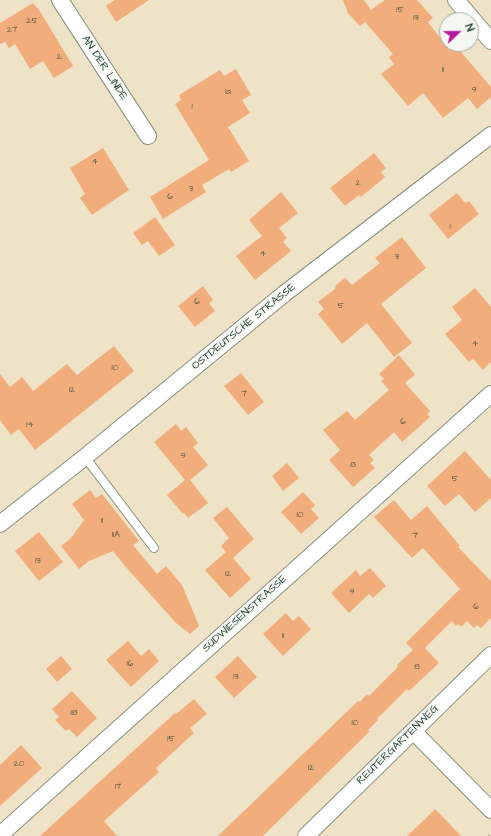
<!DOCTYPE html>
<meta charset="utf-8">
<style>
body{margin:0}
#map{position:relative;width:491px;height:836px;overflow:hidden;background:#eee3c7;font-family:"Architects Daughter",sans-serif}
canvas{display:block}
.north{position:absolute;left:439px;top:12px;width:40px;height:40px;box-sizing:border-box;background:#f6f6f2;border:1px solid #a0aca6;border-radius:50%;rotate:68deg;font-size:11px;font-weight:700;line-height:16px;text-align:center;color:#1f3d34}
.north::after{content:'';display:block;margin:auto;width:14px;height:18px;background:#b5179e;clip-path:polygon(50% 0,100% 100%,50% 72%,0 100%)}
</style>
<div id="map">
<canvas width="491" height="836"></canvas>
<div class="north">N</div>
</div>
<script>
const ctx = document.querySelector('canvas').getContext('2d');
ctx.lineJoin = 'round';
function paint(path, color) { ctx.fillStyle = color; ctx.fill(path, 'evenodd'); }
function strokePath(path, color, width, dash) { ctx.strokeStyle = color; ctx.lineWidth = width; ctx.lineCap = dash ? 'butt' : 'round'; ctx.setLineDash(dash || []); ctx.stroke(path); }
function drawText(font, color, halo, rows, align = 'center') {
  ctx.font = font + ' "Architects Daughter",sans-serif'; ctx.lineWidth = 3.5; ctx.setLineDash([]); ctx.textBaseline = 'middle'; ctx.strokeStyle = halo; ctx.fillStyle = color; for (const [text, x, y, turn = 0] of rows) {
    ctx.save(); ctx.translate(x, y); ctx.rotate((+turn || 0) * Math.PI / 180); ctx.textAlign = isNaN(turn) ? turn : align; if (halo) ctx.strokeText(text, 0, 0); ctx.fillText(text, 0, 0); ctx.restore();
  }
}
paint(new Path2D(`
 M115,0H149L116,22L106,6Z
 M343,0H364L371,10L385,0H417L433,18L428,22L449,50L455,45L491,87V97L477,109L468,98L443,118L423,93L408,106L381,74L394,64L389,57L393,54L365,22L360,26L348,13Z
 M33,3L37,8H38L73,66L54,78L43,61L30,69L15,44L9,48L5,42L0,44V23Z
 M236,69L251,95L242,100L250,113L228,127L249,161L231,172L229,169L202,185L206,192L163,219L150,197L209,160L175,104L181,100L179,95L220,70L224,76Z
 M103,148L129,190L92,215L80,198L85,194L70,168Z
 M374,153L386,168L381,172L385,177L361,197L359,195L345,206L330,188Z
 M281,192L298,213L279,228L287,238L283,242L291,251L255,280L236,256L262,236L249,220Z
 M457,193L465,203L469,201L479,214L448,239L429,215Z
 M155,217L175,245L159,256L148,241L142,245L133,233Z
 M402,237L426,268L381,304L412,343L394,357L367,323L342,344L318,314L324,309L318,302L335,289L336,285L345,278L352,285L380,263L375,258Z
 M203,286L213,300L209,303L215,311L195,327L178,306Z
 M475,288L491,307V362L483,370L473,359L469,362L445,334L462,320L452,307Z
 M114,346L134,371L35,450L19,429L11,435L0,420V374L10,387L22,377L33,391L67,364L77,375Z
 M399,355L415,375L405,383L430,411L427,414L430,417L402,442L394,432L369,455L374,460L370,463L375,468L353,487L329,460L340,450L323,430L347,411L355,420L389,390L381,381L384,379L379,374Z
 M241,373L264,402L248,415L224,386Z
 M176,424L181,431L186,427L198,443L193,447L208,465L190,480L208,503L188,518L184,513L183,514L167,495L185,480L154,442Z
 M465,451L491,480V498L475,512L459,494L445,506L427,486Z
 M287,463L299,478L283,491L272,476Z
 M90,490L96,498L102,494L139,541L133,545L157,574L166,566L182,585L199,626L190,634L176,623L125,566L113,551L89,561L79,569L61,546L71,538L84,520L72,504Z
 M303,492L315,505L311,509L319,518L301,534L281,512Z
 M394,500L411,520L427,506L460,546L458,547L491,581V618L481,628L477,625L474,628L467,621L461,627L459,624L456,626L452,621L425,648L439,663L409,691L407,689L377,719L378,720L368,730L370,731L263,836H218L358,701L360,702L367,694L369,696L398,667L397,665L413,650L406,643L460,589L423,548L412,558L374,517Z
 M227,507L254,539L233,558L251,579L230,598L205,570L226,552L221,546L229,538L213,518Z
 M39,532L63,562L39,581L15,551Z
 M370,568L386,586L373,598L369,594L349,613L331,593L356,570L360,576Z
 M286,613L293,621L299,616L311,629L283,656L263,634Z
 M128,641L141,656L149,649L159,661L131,687L106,660Z
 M61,656L72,669L57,682L46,669Z
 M238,656L257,677L234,698L215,677Z
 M72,691L97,718L77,737L69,729L66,731L55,720L59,717L52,709Z
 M194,699L207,714L190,728L194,733L156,768L159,772L104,821L117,836H40L175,713L176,714Z
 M21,745L42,768L0,806V765Z
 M435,809L461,836H407L423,821Z`), '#f1ad7c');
const lane = new Path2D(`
 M85,457L154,548`);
const street = new Path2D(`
 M60,0L148,136
 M456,0L491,41
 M0,524L85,457L284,294L491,135
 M413,731L491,810
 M0,835L491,394
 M306,836L491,655`);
strokePath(lane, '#86907e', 10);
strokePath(street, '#86907e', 18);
strokePath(new Path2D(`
 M489,836L491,834`), '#86907e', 2.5, [1, 3]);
strokePath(lane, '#fff', 8);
strokePath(street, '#fff', 16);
drawText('9px', '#545946', null, [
 ["15",400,10],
 ["13",416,18],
 ["25",32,21],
 ["27",12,30],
 ["2",59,57],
 ["11",443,70],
 ["9",474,90],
 ["1a",228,92],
 ["1",192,107],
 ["4",95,162],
 ["2",358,183],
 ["3",191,189],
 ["6",170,197],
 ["1",450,227],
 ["4",263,254],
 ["3",397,257],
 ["6",197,302],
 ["5",341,306],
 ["4",475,344],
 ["10",115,368],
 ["12",72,390],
 ["7",244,394],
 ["6",403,422],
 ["14",30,425],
 ["9",183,456],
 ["8",353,465],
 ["5",455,479],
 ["10",300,515],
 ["11",102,521],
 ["11A",116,535],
 ["7",415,536],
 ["13",38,561],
 ["12",228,574],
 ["9",352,592],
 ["6",476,607],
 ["11",283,636],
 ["16",130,664],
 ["8",417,667],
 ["13",236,677],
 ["18",74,713],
 ["10",355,723],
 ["15",171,739],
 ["20",19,764],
 ["12",311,768],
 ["17",118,787]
]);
drawText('11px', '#1f3d34', '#f6f6f2', [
 ["AN DER LINDE",104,68,57],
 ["OSTDEUTSCHE STRASSE",244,327,-39],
 ["SÜDWIESENSTRASSE",245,614,-42],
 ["REUTERGARTENWEG",398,745,-44]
]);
</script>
